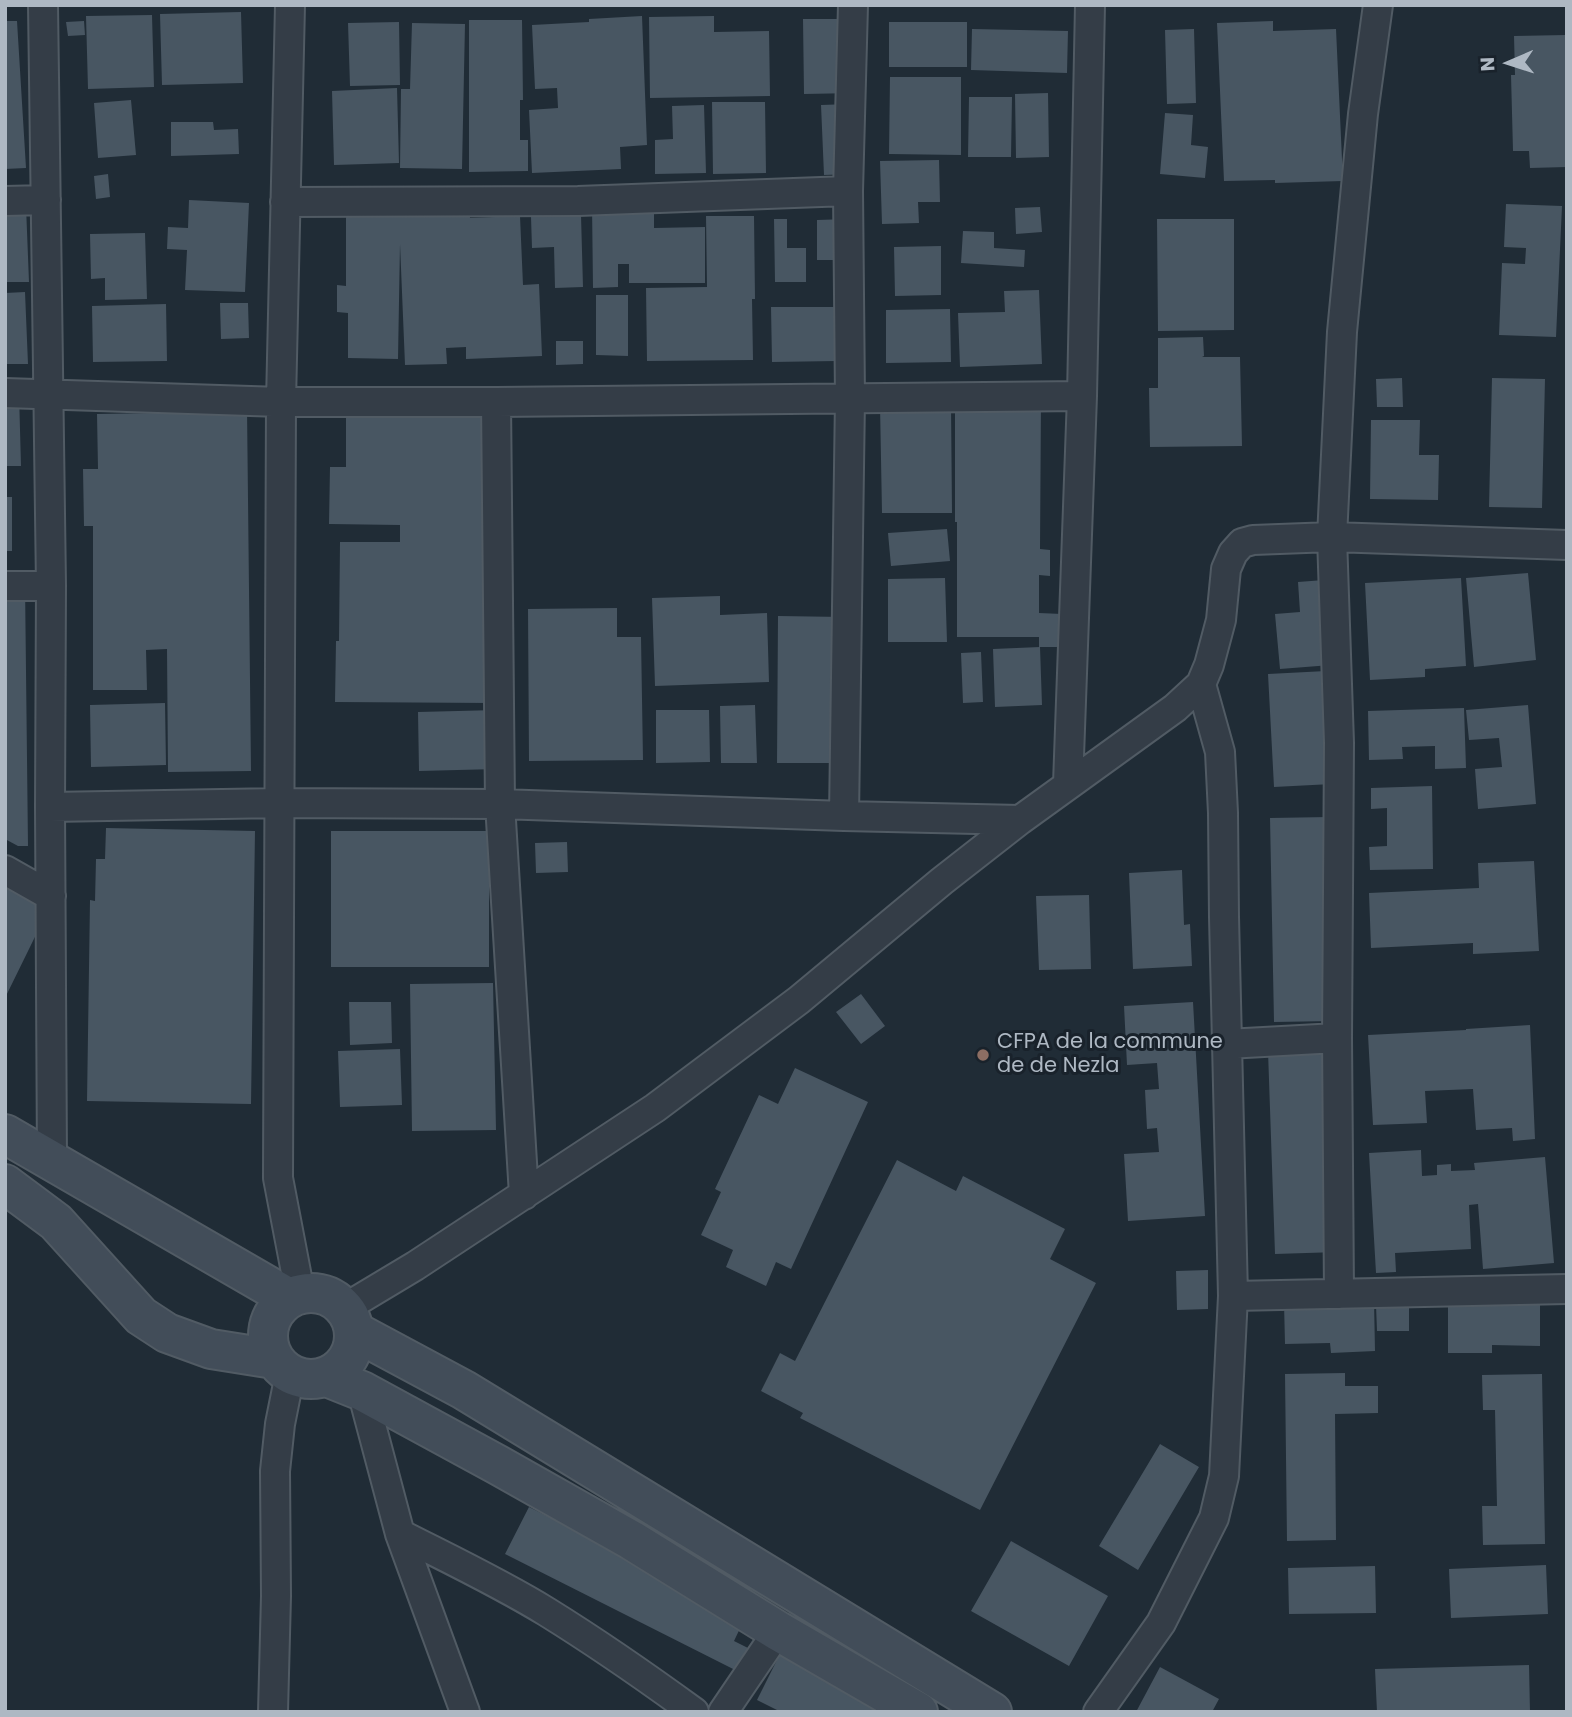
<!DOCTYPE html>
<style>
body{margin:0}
#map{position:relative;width:1572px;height:1717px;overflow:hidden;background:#202c36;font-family:Poppins,sans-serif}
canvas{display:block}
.frame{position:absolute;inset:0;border:7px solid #aeb8c3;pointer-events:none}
.north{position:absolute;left:1474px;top:28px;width:70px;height:70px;-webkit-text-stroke:5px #19222b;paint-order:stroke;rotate:267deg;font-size:19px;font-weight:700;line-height:28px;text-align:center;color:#aeb8c3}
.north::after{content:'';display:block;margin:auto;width:24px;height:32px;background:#aeb8c3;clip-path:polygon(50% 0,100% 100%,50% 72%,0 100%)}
</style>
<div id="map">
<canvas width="1572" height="1717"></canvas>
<div class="frame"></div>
<div class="north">N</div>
</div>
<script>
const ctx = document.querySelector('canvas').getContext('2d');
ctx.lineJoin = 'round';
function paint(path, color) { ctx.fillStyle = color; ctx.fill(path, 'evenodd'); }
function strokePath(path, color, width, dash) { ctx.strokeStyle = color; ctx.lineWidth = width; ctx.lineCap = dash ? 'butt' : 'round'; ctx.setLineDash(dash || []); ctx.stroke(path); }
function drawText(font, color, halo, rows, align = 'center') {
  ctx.font = font + ' Poppins,sans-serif'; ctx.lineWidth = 6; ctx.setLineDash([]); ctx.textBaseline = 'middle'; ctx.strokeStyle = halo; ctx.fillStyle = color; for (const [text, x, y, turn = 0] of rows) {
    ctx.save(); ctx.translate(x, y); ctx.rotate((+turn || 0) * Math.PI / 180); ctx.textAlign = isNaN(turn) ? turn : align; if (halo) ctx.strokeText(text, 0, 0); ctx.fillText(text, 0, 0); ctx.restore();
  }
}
paint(new Path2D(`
 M241,12L243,83L162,85L160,14Z
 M152,15L154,87L88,89L86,16Z
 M642,16L647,145L620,147L621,169L532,173L529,110L558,108L557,88L535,89L532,25L589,22V19Z
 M714,16V32L769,31L770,96L650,98L649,17Z
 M803,19H854L856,93L804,94Z
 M469,20H522L523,100H520V140H528V171L469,172Z
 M5,21H17L26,168L5,169Z
 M84,21L85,35L68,36L66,22Z
 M1273,21V31L1336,29L1343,181L1275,183V180L1224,181L1217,23Z
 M399,22L400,85L350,86L348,23Z
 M889,22H967V67H889Z
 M412,23L465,24L462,169L400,168L401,89H410Z
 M972,29L1068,31L1067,73L971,70Z
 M1194,29L1196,103L1167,104L1165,30Z
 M1566,35L1567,167L1530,168L1529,151H1513L1511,75H1515L1514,36Z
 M890,77H961V155L889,154Z
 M397,88L399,163L334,165L332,91Z
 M1048,93L1049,157L1016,158L1015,94Z
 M969,97H1012L1011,157H968Z
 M131,100L136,155L98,158L94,103Z
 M712,102H765L766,173L713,174Z
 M850,104L852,174L824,175L821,105Z
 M704,105L706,173L655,174V140L673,139L672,106Z
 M1165,113L1193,115L1191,145L1208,147L1205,178L1160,174Z
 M171,122H213L214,130L238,129L239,154L171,156Z
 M939,160L940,202H918L919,223L882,224L880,161Z
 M108,174L110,197L96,199L94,176Z
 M189,200L249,203L245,292L185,290L187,250L167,249L168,227L188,228Z
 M1506,204L1562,206L1556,337L1499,335L1502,263L1525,264L1526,248L1504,247Z
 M592,205H654V228L705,227V283H629V264H618V287L593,288Z
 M26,206L29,282H5V207Z
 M469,207L470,218L520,216L523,285L539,284L542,356L466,359V347L446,348L447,364L405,365L400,244L398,359L348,358V313L337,312V285L346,286V213Z
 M1040,207L1042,232L1016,234L1015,208Z
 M581,215L583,287L555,288L554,247L532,248L531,217Z
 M706,216H754L755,299H752L753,360L647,361L646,288L707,287Z
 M774,219H787V248H806V282H775Z
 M848,219V260H817V220Z
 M1157,219H1234V330L1158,331Z
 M963,231L994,232V248L1025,250L1024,267L961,263Z
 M145,233L147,299L105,300V278L91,279L90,234Z
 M941,246V295L895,296L894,247Z
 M1039,290L1042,364L960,367L958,313L1005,312L1004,291Z
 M25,292L28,364H5V293Z
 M596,295H628V356L596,355Z
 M220,303H248L249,338L221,339Z
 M166,304L167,361L93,362L92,306Z
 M771,307H836L837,361L772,362Z
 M950,309L951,362L886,363V310Z
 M1203,337L1204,356L1202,357H1240L1242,446L1150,447L1149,388H1158V338Z
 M556,341H583V364L556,365Z
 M1402,378L1403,407H1377L1376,379Z
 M1492,378L1545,379L1542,508L1489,507Z
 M19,393L21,466H5V394Z
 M955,398H1041L1040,549L1050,550V576L1039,575V613L1062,614V647H1039V637H957V522H955Z
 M951,404L952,513H882L880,405Z
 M247,408L251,771L168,772L167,649L146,650L147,690H93V526H84L83,469H98L97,414L213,412Z
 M346,413L493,414L491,703L335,702L336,641H339L340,542H400V525L329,524L330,467H346Z
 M1371,420H1420L1419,455H1439L1438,500L1370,499Z
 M5,497H12V551H5Z
 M947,529L950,561L891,566L888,533Z
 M1528,573L1536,660L1474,667L1466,578Z
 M945,578L947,642H888V579Z
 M1461,578L1466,666L1425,669V677L1370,680L1365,583Z
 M1324,580L1331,665L1280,669L1275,614L1300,612L1298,582Z
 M25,583L28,846H18L5,839V584Z
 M720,596V615L767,613L769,682L655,686L652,598Z
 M617,608V637H641L643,760L529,761L528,609Z
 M778,616L844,617L843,763H777Z
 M1040,647L1042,705L995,707L993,649Z
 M981,652L983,702L963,703L961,653Z
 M1326,671L1332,784L1274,787L1268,674Z
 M165,703L166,765L91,767L90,705Z
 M755,705L757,763H721L720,706Z
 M1528,705L1536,804L1478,809L1475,769L1502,767L1499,738L1469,740L1466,710Z
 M1464,708L1466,768L1435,769V746L1402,747L1403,759L1369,760L1368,711Z
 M497,710V769L419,771L418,712Z
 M656,710H709L710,762L656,763Z
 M1432,786L1433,869L1370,870L1369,847L1387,846V808L1371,809V788Z
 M1329,817L1333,1021L1274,1022L1270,818Z
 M106,828L255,831L251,1104L87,1101L90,900L95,901L96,859H105Z
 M331,831H489V967H331Z
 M567,842L568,872L536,873L535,843Z
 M1534,861L1539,951L1473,954V943L1371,948L1369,893L1479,888L1478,863Z
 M1182,870L1184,925L1190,924L1192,966L1133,969L1129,873Z
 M5,874L54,898L5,998Z
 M1089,895L1091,969L1039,970L1036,896Z
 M493,983L496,1130L412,1131L410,984Z
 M861,994L885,1026L861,1044L836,1012Z
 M349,1002H391L392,1043L350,1045Z
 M1193,1002L1205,1216L1128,1221L1124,1154L1159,1152L1157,1128L1147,1129L1145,1090L1159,1089L1157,1063L1127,1065L1124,1006Z
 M1530,1025L1535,1139L1513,1141L1512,1128L1476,1130L1473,1089L1425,1091L1427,1123L1373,1125L1368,1035L1466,1030V1029Z
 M400,1049L402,1105L340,1107L338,1051Z
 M1330,1049L1338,1252L1275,1254L1268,1051Z
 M795,1068L868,1102L791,1269L776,1262L766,1286L726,1267L733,1250L701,1235L721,1192L715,1189L759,1095L778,1104Z
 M1421,1150L1422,1176L1437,1175V1165L1451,1164V1171L1475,1170L1474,1163L1545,1157L1554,1263L1483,1269L1478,1204L1469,1205L1471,1249L1395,1253L1396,1272L1376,1273L1369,1153Z
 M897,1160L956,1191L963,1176L1065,1229L1050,1259L1096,1283L980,1510L800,1418L803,1413L761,1391L780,1353L795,1361Z
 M1208,1270V1309L1177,1310L1176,1271Z
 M1374,1300L1375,1351L1331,1353L1330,1343L1285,1344L1284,1303Z
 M1409,1304V1331H1377L1376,1305Z
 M1448,1304H1540V1346L1492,1345V1353H1448Z
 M1345,1373V1386H1378V1413L1335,1414L1336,1540L1287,1541L1285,1374Z
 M1542,1374L1545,1544L1483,1545L1482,1506H1497L1495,1410H1483L1482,1375Z
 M1160,1444L1199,1467L1138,1570L1099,1546Z
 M529,1507L746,1616L734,1641L756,1652L745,1675L505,1554Z
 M1011,1541L1108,1596L1069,1666L971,1611Z
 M1546,1565L1548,1614L1451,1618L1449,1569Z
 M1375,1566L1376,1613L1289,1614L1288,1568Z
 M780,1654L893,1712H781L757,1700Z
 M1529,1665L1530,1712H1377L1375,1669Z
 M1160,1667L1219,1699L1212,1712H1136Z`), '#485662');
const street = new Path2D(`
 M43,5L51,586L50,807L52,1162
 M290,5L281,402L278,1178L300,1293
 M5,201L46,200
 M285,202L578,201L848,191
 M5,393L281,402H496L1082,396
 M5,586H51
 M1068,784L1082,396L1090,5
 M50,807L280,803L500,804L496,402
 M844,816L850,398L848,191L853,5
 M5,870L51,896
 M1227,1044L1337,1038
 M524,1195L500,804L844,816L1020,820
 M1339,1294L1337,1038L1339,743L1332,537L1342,332L1363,114L1378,5
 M1233,1296L1567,1289
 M345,1308L415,1266L655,1108L799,1000L942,881L1020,820L1175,708L1201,684L1209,665L1221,620L1226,569L1233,553L1242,543L1253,540L1332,537L1567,545
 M362,1391L400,1534L465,1712
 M400,1534C449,1559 500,1583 547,1612C597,1643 646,1677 694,1712
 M273,1712L276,1596L275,1471L280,1424L290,1374
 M723,1712L778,1631
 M1098,1712L1161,1623L1214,1518L1224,1476L1233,1296L1224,917L1223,813L1220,752L1201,684`);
const secondary = new Path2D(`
 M5,1134L289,1298
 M5,1184L56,1222L141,1316L167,1333L211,1349L274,1359
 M268 1336a43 43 0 1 1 86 0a43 43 0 1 1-86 0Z
 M354,1331L464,1390L992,1712
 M327,1377L362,1391L498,1465L631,1540L778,1631L918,1712`);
strokePath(street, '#515b64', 32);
strokePath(secondary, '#515b64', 42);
strokePath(street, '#343d47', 28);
strokePath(secondary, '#424d59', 38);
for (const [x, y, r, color] of [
 [983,1055,7,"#8d6e63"]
]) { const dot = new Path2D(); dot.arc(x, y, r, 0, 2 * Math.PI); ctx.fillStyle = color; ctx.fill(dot); strokePath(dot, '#19222b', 2.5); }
drawText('21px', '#aeb8c3', '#19222b', [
 ["CFPA de la commune",997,1043],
 ["de de Nezla",997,1067]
], 'left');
</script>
